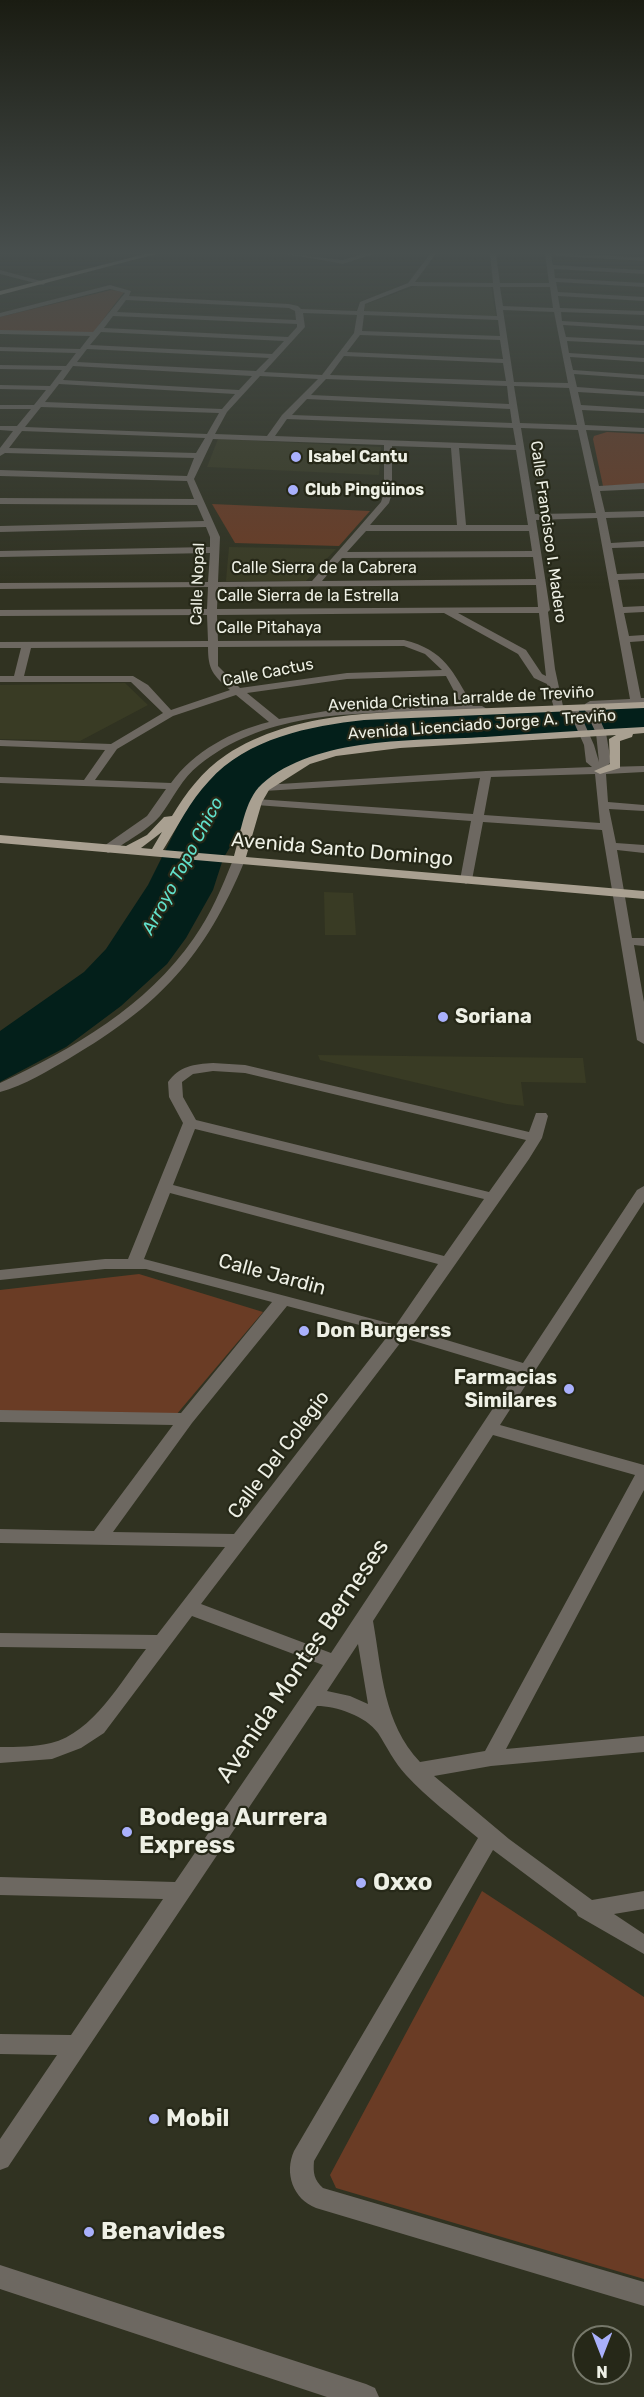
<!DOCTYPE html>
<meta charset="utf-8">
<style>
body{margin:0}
#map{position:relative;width:644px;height:2397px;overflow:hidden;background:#303221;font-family:Rubik,sans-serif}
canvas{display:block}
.north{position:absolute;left:572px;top:2325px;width:60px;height:60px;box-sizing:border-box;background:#262818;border:2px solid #76786a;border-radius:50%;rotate:180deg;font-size:16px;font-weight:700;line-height:24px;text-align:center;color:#eef0e5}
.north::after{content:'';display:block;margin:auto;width:21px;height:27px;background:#a9b0fc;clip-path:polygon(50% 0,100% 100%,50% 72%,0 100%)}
</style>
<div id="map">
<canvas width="644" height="2397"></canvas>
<div class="north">N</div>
</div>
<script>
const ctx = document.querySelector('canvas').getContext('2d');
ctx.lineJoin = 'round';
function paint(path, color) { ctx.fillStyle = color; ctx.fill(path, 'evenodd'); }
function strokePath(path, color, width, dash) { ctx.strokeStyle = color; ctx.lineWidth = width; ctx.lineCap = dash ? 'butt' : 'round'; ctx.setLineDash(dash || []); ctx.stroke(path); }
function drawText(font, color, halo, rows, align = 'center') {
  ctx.font = font + ' Rubik,sans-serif'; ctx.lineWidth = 4.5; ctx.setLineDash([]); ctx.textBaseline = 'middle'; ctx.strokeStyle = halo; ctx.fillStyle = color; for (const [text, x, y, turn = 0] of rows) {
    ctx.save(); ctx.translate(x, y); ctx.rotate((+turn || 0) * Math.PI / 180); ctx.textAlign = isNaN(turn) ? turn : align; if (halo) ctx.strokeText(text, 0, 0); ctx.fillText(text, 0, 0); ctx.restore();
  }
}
paint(new Path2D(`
 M417,286H491L496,316L365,311L363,305Z
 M218,439L381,447L379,475L207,467Z
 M229,547L336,549L306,581H226Z
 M125,683L148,705L80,741L0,739V685Z
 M324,892L353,893L356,935H325Z
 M318,1055L583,1058L586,1083L521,1082L524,1106L507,1104L320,1060Z`), '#393b24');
paint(new Path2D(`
 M111,290L124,292L92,334L0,332V317Z
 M607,432L644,434V484L603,486L593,439L594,436Z
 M212,504L370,511L339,546L235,543Z
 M139,1274L263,1312L176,1415L0,1413V1290Z
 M482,1891L644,1997V2279L336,2188L330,2175Z`), '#6a3c25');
paint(new Path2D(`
 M644,705V730L400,745L335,753L280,776L256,802L223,859L213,890L186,938L167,964L121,1006L66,1047L0,1082V1031L84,972L106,949L148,885L192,797L213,770L270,738L343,719Z`), '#031f1a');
paint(new Path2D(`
 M287,254L343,260L363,254H373L343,264Z
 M430,254H436L415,282L493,283L490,254H496L500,283H549L545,254H551L553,265L644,270V274L554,269L555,278L644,283V287L556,282L558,292L644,297V301L558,296L560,308L644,311V315L561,312L562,321L644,326V330L563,325L566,337L644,341V345L567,341L569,353L644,358V362L570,357L573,370L644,375V379L574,374L577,387L644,392V396L578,392L581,405L644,409V413L582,410L585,425L644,428V432L586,430L599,486L644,483V489L600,491L605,512L644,511V517L606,518L611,543L644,541V547L612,548L617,574L644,573V579L618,580L623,607L644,606V612L624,613L629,636L644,635V641L630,642L641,698H644V704L594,707L606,733L611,762L606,767L644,766V772L606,774L608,802L644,805V811L609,809L616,843L644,845V853L617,850L632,938H644V946L634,945L644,1002V1044L637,1040L602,830L483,822L472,880L466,884L460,880L471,821L256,805L250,802L256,799L473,814L480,778L264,791L258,788L264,785L486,771L592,767L586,762L584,745L568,709L573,706L578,709L594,745L599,762L596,733L584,708L585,704L590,701L630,699L597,518L536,520L550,610L548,612L555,669L563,706L562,708H554L547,684L534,678L518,654L444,613L217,615L218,641L404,640C445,650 453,672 473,706H482L487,709L482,712C388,714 277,702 199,765C182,778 173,799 160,816C151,826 139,834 128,841C121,845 115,851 108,853L102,849L104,846L147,816L166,789L0,783V777L84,780L105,750L0,746V740L111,744L163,713L131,682H0V676H14L21,648H0V642L208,641L207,615L0,616V610L207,609L208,587L0,589V583L208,582L210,553L0,557V551L210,547V537L206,527L0,532V526L204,521L197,505L0,504V498L194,499L187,481L0,476V470L187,476L194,458L5,453L0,456V448L13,431L0,430V426H17L31,409H0V405H34L46,390L0,389V385L50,386L62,370L0,369V365L66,366L76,353L0,351V347L80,349L90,336L0,334V330L93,332L125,293L110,289L0,317V313L110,285L131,291L129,296L289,304L298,306L301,309L357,311L360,302L408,283ZM411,286L493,287L497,316L364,311L365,304ZM500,287H550L553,308L503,306ZM126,300L289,308L295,311L296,320L117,312ZM503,310L554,312L568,383L514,382ZM303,313L357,315L354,333L322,375L264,372L305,327ZM364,315L498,320L500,336L362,331ZM113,316L297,324V327L288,337L104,328ZM101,332L284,341L272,354L90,345ZM360,335L500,340L503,359L347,352ZM87,349L269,358L256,371L77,362ZM344,356L503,363L506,381L330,375ZM73,366L252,376L239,390L63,380ZM260,376L318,379L282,415L267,436L215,434L227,412ZM326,379L507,386L509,404L311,395ZM59,384L235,394L222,409L45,402ZM514,386L569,388L577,425L520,423ZM307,399L510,409L512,423L292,415ZM41,407L219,413L207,434L25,427ZM287,419L513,428L516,445L275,436ZM521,428L578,430L596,513L535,514ZM22,431L205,438L196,453L9,448ZM213,439L384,445V493L381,502L312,581L218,582L220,537L194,479ZM392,446L451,448L457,525H370L389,503L392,493ZM459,448L516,450L528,525H466ZM366,531H529L532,551L347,552ZM533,557L536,579L322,581L342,558ZM536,585L538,607L217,609L218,587ZM458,613H539L546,676L542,674L526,650ZM404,646L425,654L442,670L347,673L240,688L218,666V647ZM208,647C208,670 213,675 230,690L171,710L148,685L133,676H24L31,648ZM446,676L462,706L332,710L279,719L247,693L347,679ZM236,695L269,722C232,731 194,751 171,783L95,780L117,749L173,716ZM595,774L600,823L484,815L491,777Z
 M554,254L644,257V261L557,256Z
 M0,270L45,282L46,283L43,285L0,274Z
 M239,856L245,860C205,957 160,1005 70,1058C49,1070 24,1086 0,1092V1083C73,1049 147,1006 194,938C211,914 222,887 233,860Z
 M213,1063L245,1065L529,1132L536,1113H546L548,1116L542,1138L529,1159L410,1329L523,1363L637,1190L644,1186V1202L500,1425L644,1465V1490L506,1749L644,1736V1752L491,1766L434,1776L509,1839L592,1900L644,1891V1909L614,1914L644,1934V1954L578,1916L576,1912L493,1850L314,2161C313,2173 314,2180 323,2188L644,2282V2306L316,2208C293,2199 284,2173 294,2151L478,1838C454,1818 427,1798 406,1775C394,1762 387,1747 378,1733C366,1716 336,1706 317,1706L8,2167L0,2170V2139L57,2055L0,2054V2034L71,2035L163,1899L0,1895V1877L175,1882L323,1665L192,1616L104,1733L81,1748L52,1759L0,1763V1747C17,1747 35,1747 51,1743C93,1733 121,1681 146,1649L0,1647V1633L157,1635L225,1547L0,1543V1529L94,1531L173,1425L0,1422V1410L181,1413L272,1302L146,1269H105L0,1280V1270L105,1259H128L183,1123L169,1097L168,1082C179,1066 194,1064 213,1063ZM213,1071L245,1073L526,1140L489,1192L196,1120L183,1097L182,1082L193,1074ZM195,1129L484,1199L444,1256L173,1185ZM170,1193L438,1264L396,1325L144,1259ZM287,1306L390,1333L234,1534L113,1532L192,1423ZM404,1338L517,1372L331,1653L201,1604ZM493,1435L635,1475L485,1751L420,1762C383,1723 382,1671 373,1621ZM358,1644L368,1704L350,1696L327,1691Z
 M0,2265L366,2384L375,2388L379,2397H327L0,2289Z`), '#6d6861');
paint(new Path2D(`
 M145,254H156L0,295V291Z
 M644,702V708L364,720C310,726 247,738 209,781C190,801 178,826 163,850L234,856C241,834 244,800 262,784C316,736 416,741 485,737C538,733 591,730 644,727V733L633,734L632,737L620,741V768L600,774L594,771L610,764L609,739L616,735L400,748L336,756L310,764L269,790L262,802L246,857L644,891V899L0,843V835L126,846L147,835L164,817L172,816C186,793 202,771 226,755C296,709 385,713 466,709C525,707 585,704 644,702ZM162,832L152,849L141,848Z`), '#a9a091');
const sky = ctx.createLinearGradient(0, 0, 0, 590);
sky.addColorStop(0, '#1a1c12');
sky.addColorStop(0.43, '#484f4e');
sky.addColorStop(1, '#484f4e00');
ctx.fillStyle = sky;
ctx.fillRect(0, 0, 644, 590);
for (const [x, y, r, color] of [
 [296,457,6,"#a9b0fc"],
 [293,490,6,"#a9b0fc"],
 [443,1017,6,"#a9b0fc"],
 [304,1331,6,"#a9b0fc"],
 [569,1389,6,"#a9b0fc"],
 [127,1832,6,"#a9b0fc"],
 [361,1883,6,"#a9b0fc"],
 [154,2119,6,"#a9b0fc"],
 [89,2232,6,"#a9b0fc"]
]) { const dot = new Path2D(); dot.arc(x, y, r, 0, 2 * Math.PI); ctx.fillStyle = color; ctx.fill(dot); strokePath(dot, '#262818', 2); }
drawText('bold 16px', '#eef0e5', '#262818', [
 ["Isabel Cantu",308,457],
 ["Club Pingüinos",305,490]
], 'left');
drawText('16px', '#eef0e5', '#262818', [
 ["Calle Francisco I. Madero",548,532,82],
 ["Calle Sierra de la Cabrera",324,568],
 ["Calle Nopal",198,584,-88],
 ["Calle Sierra de la Estrella",308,596],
 ["Calle Pitahaya",269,628],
 ["Calle Cactus",268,673,-11],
 ["Avenida Cristina Larralde de Treviño",461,699,-3],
 ["Avenida Licenciado Jorge A. Treviño",482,725,-4]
]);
drawText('italic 18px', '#61e1cb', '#262818', [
 ["Arroyo Topo Chico",183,866,-62]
]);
drawText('20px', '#eef0e5', '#262818', [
 ["Avenida Santo Domingo",342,850,5],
 ["Calle Jardin",272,1275,15],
 ["Calle Del Colegio",279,1455,-53]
]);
drawText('bold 20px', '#eef0e5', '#262818', [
 ["Soriana",455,1017],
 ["Don Burgerss",316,1331],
 ["Farmacias",557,1378,"right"],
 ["Similares",557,1401,"right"]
], 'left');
drawText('24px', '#eef0e5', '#262818', [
 ["Avenida Montes Berneses",303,1661,-56]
]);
drawText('bold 24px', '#eef0e5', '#262818', [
 ["Bodega Aurrera",139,1818],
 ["Express",139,1846],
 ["Oxxo",373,1883],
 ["Mobil",166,2119],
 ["Benavides",101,2232]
], 'left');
</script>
